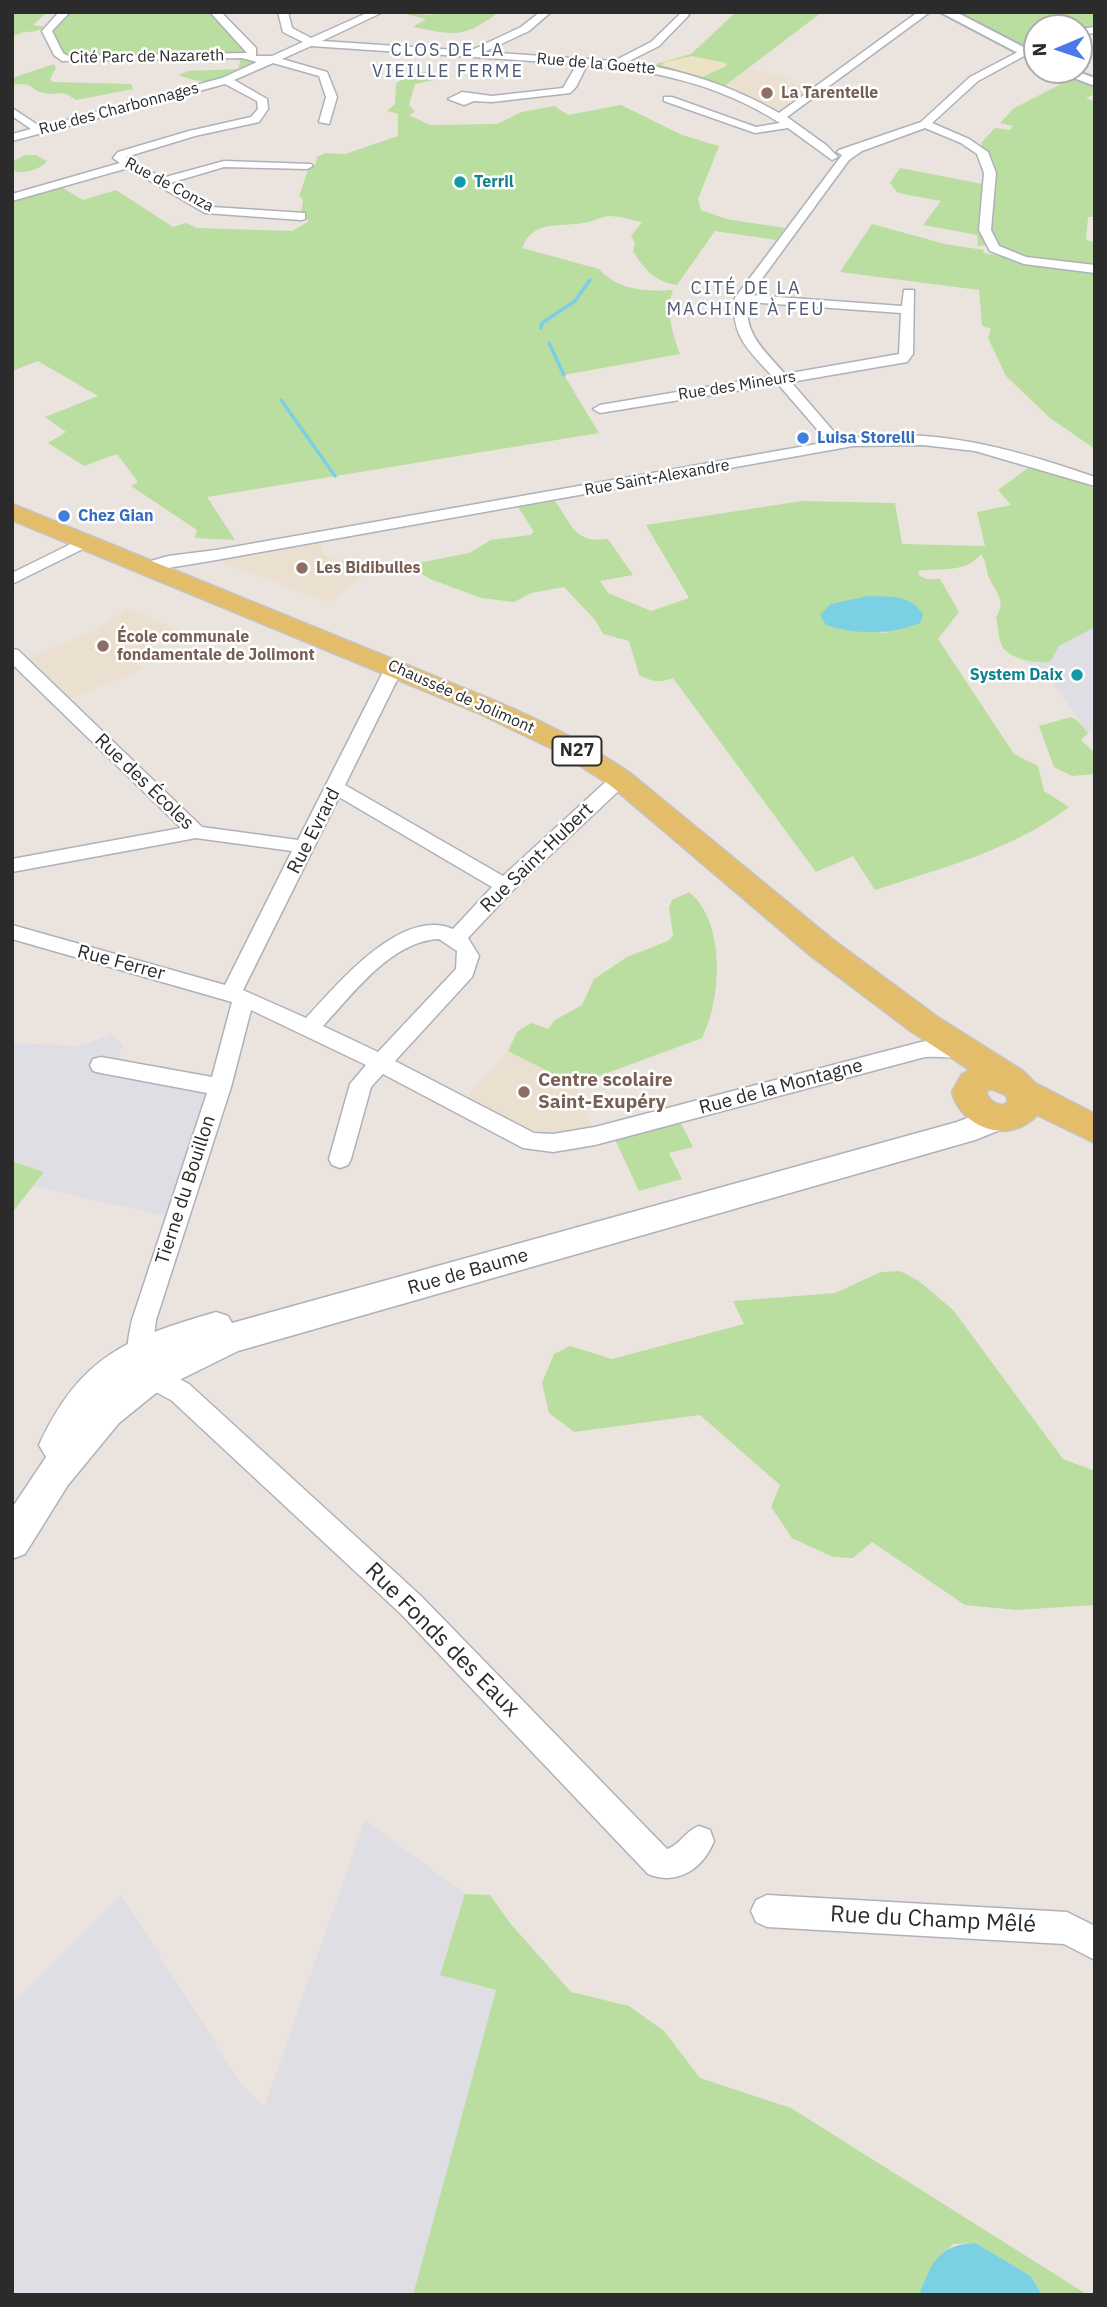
<!DOCTYPE html>
<meta charset="utf-8">
<style>
body{margin:0}
#map{position:relative;width:1107px;height:2307px;overflow:hidden;background:#ebe4de;font-family:"IBM Plex Sans",sans-serif}
canvas{display:block}
.frame{position:absolute;inset:0;border:14px solid #2b2b2b;pointer-events:none}
.north{position:absolute;left:1023px;top:14px;width:70px;height:70px;box-sizing:border-box;background:#fff;border:2px solid #aaa;border-radius:50%;rotate:268deg;font-size:19px;font-weight:700;line-height:28px;text-align:center;color:#2b2b2b}
.north::after{content:'';display:block;margin:auto;width:24px;height:32px;background:#4d78e9;clip-path:polygon(50% 0,100% 100%,50% 72%,0 100%)}
</style>
<div id="map">
<canvas width="1107" height="2307"></canvas>
<div class="frame"></div>
<div class="north">N</div>
</div>
<script>
const ctx = document.querySelector('canvas').getContext('2d');
ctx.lineJoin = 'round';
function paint(path, color) { ctx.fillStyle = color; ctx.fill(path, 'evenodd'); }
function strokePath(path, color, width, dash) { ctx.strokeStyle = color; ctx.lineWidth = width; ctx.lineCap = dash ? 'butt' : 'round'; ctx.setLineDash(dash || []); ctx.stroke(path); }
function drawText(font, color, halo, rows, align = 'center') {
  ctx.font = font + ' "IBM Plex Sans",sans-serif'; ctx.lineWidth = 5; ctx.setLineDash([]); ctx.textBaseline = 'middle'; ctx.strokeStyle = halo; ctx.fillStyle = color; for (const [text, x, y, turn = 0] of rows) {
    ctx.save(); ctx.translate(x, y); ctx.rotate((+turn || 0) * Math.PI / 180); ctx.textAlign = isNaN(turn) ? turn : align; if (halo) ctx.strokeText(text, 0, 0); ctx.fillText(text, 0, 0); ctx.restore();
  }
}
paint(new Path2D(`
 M1095,627V730L1088,733L1052,682L1019,657L1038,663L1059,646Z
 M112,1033L123,1046L118,1056L129,1060L122,1070L220,1087L177,1219L33,1186L44,1172L12,1161V1043L82,1046Z
 M365,1820L465,1894L441,1975L496,1990L413,2295H12V2004L121,1895L241,2083L264,2107Z`), '#dfdee4');
paint(new Path2D(`
 M749,69L790,78L785,81L819,89L806,90L789,103L800,104L780,117L722,88Z
 M317,537L325,555L370,570L329,603L214,559Z
 M127,608L175,628L131,659L143,669L70,699L28,658L94,631Z
 M508,1051L575,1085L594,1131L540,1138L464,1100Z`), '#ebe0cf');
paint(new Path2D(`
 M12,12H47L33,25L46,27C34,34 25,29 12,37Z
 M66,12H215L255,54L67,60L48,34Z
 M398,12C411,12 430,18 442,12H499C463,39 455,35 413,27L426,19Z
 M736,12H822L722,88L646,67L691,54Z
 M951,12H1095V28H1037V41L1025,47Z
 M241,57L260,62C230,77 211,89 179,75L188,71L238,69Z
 M54,64L56,68L50,79L53,82L131,84L133,89L76,100C57,87 60,97 44,93C28,90 37,82 12,85V78Z
 M419,71L453,76L415,84L409,105L415,112L409,115L430,125L497,124L522,112L554,106L568,115L621,105L682,135L719,146L698,199L701,210L726,219L785,228L776,240L715,231L677,285C655,282 644,269 633,251L635,243L631,236L642,222C632,220 619,216 609,216C601,217 591,222 583,223C558,227 533,220 522,248L599,269C617,290 646,292 673,290C665,311 673,335 680,354L564,375L599,433L207,497L235,540L195,538L197,530L131,486L138,482L117,454L84,466L48,443L66,432L45,417L98,396L38,361L12,371V198L58,185L83,200L116,190L173,227L186,223L197,228L292,231L309,221L301,216L303,200L299,196L308,170L315,166L317,157L325,153L345,154L398,136V114L387,111L395,104L396,83Z
 M1073,78L1095,84V94L1086,98L1095,102V217H1088L1086,240L1095,242V449L1050,418L1006,376L988,338L991,329L982,326L979,290L840,272L872,224L945,244L984,250L983,253L1008,257L991,245L978,246L977,235L923,225L941,201L898,193L890,183L900,168L988,185L981,143L995,128L1010,130L1013,126L1000,123L1014,108Z
 M25,155H36L47,161C40,170 24,174 14,171L12,162Z
 M1036,462L1088,483L1095,490V627L1059,646L1050,662C1036,663 1010,660 1002,646C998,638 998,625 996,617C1008,600 994,591 988,575C986,567 986,561 981,554C965,574 942,567 918,571L919,575L926,579H940L959,612L938,639L1014,754L1038,766L1044,791L1069,807C1013,850 941,868 875,890L853,856L816,872L673,678C661,683 652,682 639,675L629,641L603,634L596,621L564,587L531,593L514,602L481,598L430,579L408,565L469,553L491,540L530,535L534,532L518,507L555,501C572,525 575,544 608,539L633,575L600,581L608,593L651,611L689,598L646,525L802,501L895,503L902,544L985,546L977,512L1011,505L998,490ZM849,601L888,633L840,629L831,604Z
 M1071,717L1078,721L1088,733L1081,740L1095,753V774L1072,776L1054,767L1039,726Z
 M689,892C726,922 722,999 702,1038L575,1085L508,1051L517,1032L531,1023L548,1029L555,1020L582,1005L594,979L627,957L668,941L673,935L669,908L672,900Z
 M676,1114L693,1147L669,1153L682,1179L639,1191L611,1131Z
 M12,1161L44,1172L12,1213Z
 M900,1271L919,1281L954,1311L1063,1459L1095,1471V1605L1016,1610L965,1605L872,1542L853,1558L833,1557L792,1538L771,1507L780,1485L700,1415L574,1432L549,1413L542,1383L554,1354L570,1346L612,1359L744,1324L733,1301L835,1293L881,1272Z
 M465,1894L490,1895L510,1923L571,1992L629,2006L664,2031L700,2078L791,2108L1088,2295H1042L1031,2276L974,2243L953,2244L927,2274L919,2295H413L496,1990L440,1975Z`), '#badda0');
paint(new Path2D(`
 M692,56L726,63L727,66L702,77L662,65L664,62Z`), '#ede3c4');
paint(new Path2D(`
 M868,596C889,597 912,594 923,615L920,623C890,635 857,635 826,625L820,615L831,604Z
 M975,2243L1031,2276L1042,2295H919C931,2263 938,2245 975,2243Z`), '#7bd1e3');
strokePath(new Path2D(`
 M541,328L542,323L575,301L590,280
 M549,343L564,375
 M281,400L335,476`), '#7bd1e3', 3.5);
const minor = new Path2D(`
 M59,12H70L52,31L63,53L68,56L247,53L210,12H221L256,48V56H272L303,42L283,32L278,12H288L292,28L311,38L369,12H383L322,41L470,51L521,27L540,12H551L529,31L484,52L614,61L651,42L681,13L685,12L689,15L687,17L659,46L627,62C681,69 732,86 779,113L918,12H930L787,117L826,145L838,157L832,160L788,128L755,133L664,101V97H672L756,127L780,123C720,85 656,70 587,65L576,87L570,93L492,102L474,101L464,105L448,99L462,92L492,96L563,88L577,64L311,46L282,59L327,72L337,97L329,124L319,122L326,97L319,76L273,63L234,80L267,99L268,109L259,122L195,136L126,157L162,178L224,161L311,164L313,166L307,169L224,167L170,183L212,207L305,213V219L301,220L205,213L128,168L12,201V194L120,163L113,158L118,152L189,131L251,117L258,109L257,101L225,84L12,141V134L31,129L12,116V108L41,127L222,78L257,62L242,58L62,61L54,55L42,31Z
 M1095,27V33L1079,35V29Z
 M1037,42V49L978,81L932,123L969,139L988,152L996,173L991,230L999,246L1026,257L1095,265V273L1024,264L990,251L979,230L984,173L977,154L961,143L925,128L862,151L849,160L750,295L902,306L904,290H914L913,354L907,362L791,382L841,440C928,424 1014,449 1095,477V486L975,451L923,445L853,446L216,560L150,571L142,566L144,563L168,556L216,550L828,442L778,384L600,413L593,409L600,405L772,376C749,350 730,336 735,298L842,155L837,152L839,150L921,122L970,77ZM748,302L901,313L899,354L785,374C766,352 743,334 748,302Z
 M87,536L95,541L93,544L12,584V573Z
 M12,649L18,650L202,827L298,840L385,668L394,663L403,668L345,785L503,876L613,775H627L629,779L627,783L512,891L468,938L479,956L472,977L395,1061L534,1133L553,1134L595,1127L921,1042L937,1039L958,1044L961,1050L958,1056C947,1059 934,1055 921,1058L595,1145L553,1152L523,1148L383,1074L371,1087L351,1159L348,1165L340,1168L332,1165L329,1159L350,1084L366,1065L251,1010L231,1087L156,1320L151,1361L163,1370L189,1384L421,1596L667,1849C679,1846 685,1831 699,1826L710,1830L714,1841C703,1869 677,1886 648,1874L401,1614L171,1400C128,1378 121,1369 132,1320L207,1093L101,1073L93,1071L90,1065L93,1059L101,1057L212,1077L232,1002L12,939V925L225,985L292,851L196,838L12,872V859L181,828L12,664ZM339,797L492,887L453,929C401,906 336,986 306,1018L243,990ZM439,939L457,951L456,969L378,1052L323,1026C353,994 391,941 439,939Z
 M767,1895L1067,1912L1095,1926V1960L1064,1944L767,1927L756,1922L751,1911L756,1900Z`);
const tertiary = new Path2D(`
 M940,12H956L1037,54V63Z
 M1053,70H1072L1095,78V86Z`);
const secondary = new Path2D(`
 M999,1106L1010,1110L1014,1118L1010,1126L975,1140L238,1351L161,1389L119,1423L68,1485L25,1554L12,1559V1508L46,1457L39,1445C80,1356 127,1338 216,1312L228,1316L232,1323L957,1122Z`);
const primary = new Path2D(`
 M12,504L495,701C542,721 587,744 630,773L832,939L936,1016L1023,1071L1035,1083L1095,1114V1143L1037,1115C1010,1145 962,1129 952,1092L962,1074L970,1070L912,1032L810,955L610,785L559,752L476,712L12,520ZM992,1089L1006,1095L1008,1101L1004,1105C996,1105 988,1100 986,1091Z`);
strokePath(minor, '#aeb1ba', 3);
strokePath(tertiary, '#aeb1ba', 4);
strokePath(secondary, '#aeb1ba', 3);
strokePath(primary, '#c4c4c4', 3);
paint(minor, '#fff');
paint(tertiary, '#fff');
paint(secondary, '#fff');
paint(primary, '#e4bd6b');
for (const [x, y, r, color] of [
 [767,93,7,"#8d6e63"],
 [460,182,7,"#0f9aa8"],
 [803,438,7,"#3f7fe0"],
 [64,516,7,"#3f7fe0"],
 [302,568,7,"#8d6e63"],
 [103,646,7,"#8d6e63"],
 [1077,675,7,"#0f9aa8"],
 [524,1092,7,"#8d6e63"]
]) { const dot = new Path2D(); dot.arc(x, y, r, 0, 2 * Math.PI); ctx.fillStyle = color; ctx.fill(dot); strokePath(dot, '#fff', 2.5); }
drawText('16px', '#2b2b2b', '#fff', [
 ["Cité Parc de Nazareth",147,57,-1],
 ["Rue de la Goette",596,64,5],
 ["Rue des Charbonnages",119,109,-15],
 ["Rue de Conza",169,185,28],
 ["Rue des Mineurs",737,386,-9],
 ["Rue Saint-Alexandre",657,478,-10],
 ["Chaussée de Jolimont",461,697,24]
]);
drawText('bold 16px', '#785e54', '#fff', [
 ["La Tarentelle",781,93],
 ["Les Bidibulles",316,568],
 ["École communale",117,637],
 ["fondamentale de Jolimont",117,655]
], 'left');
drawText('bold 16px', '#0d838f', '#fff', [
 ["Terril",474,182],
 ["System Daix",1063,675,"right"]
], 'left');
drawText('bold 16px', '#366cbe', '#fff', [
 ["Luisa Storelli",817,438],
 ["Chez Gian",78,516]
], 'left');
ctx.letterSpacing = '2px';
drawText('18px', '#4f5a77', '#fff', [
 ["CLOS DE LA",448,51],
 ["VIEILLE FERME",448,72],
 ["CITÉ DE LA",746,289],
 ["MACHINE À FEU",746,310]
]);
ctx.letterSpacing = '0px';
for (const [x, y, w] of [
 [577,751,49]
]) { const box = new Path2D(); box.roundRect(x - w / 2, y - 14.5, w, 29, 5); ctx.fillStyle = '#fff'; ctx.fill(box); strokePath(box, '#2b2b2b', 2); }
drawText('bold 18px', '#2b2b2b', null, [
 ["N27",577,751]
]);
drawText('19px', '#2b2b2b', '#fff', [
 ["Rue des Écoles",144,782,44],
 ["Rue Evrard",314,831,-63],
 ["Rue Saint-Hubert",537,858,-44],
 ["Rue Ferrer",121,963,15],
 ["Rue de la Montagne",781,1087,-15],
 ["Tierne du Bouillon",186,1190,-72],
 ["Rue de Baume",468,1272,-16]
]);
drawText('bold 19px', '#785e54', '#fff', [
 ["Centre scolaire",538,1081],
 ["Saint-Exupéry",538,1103]
], 'left');
drawText('23px', '#2b2b2b', '#fff', [
 ["Rue Fonds des Eaux",442,1640,45],
 ["Rue du Champ Mêlé",933,1920,3]
]);
</script>
